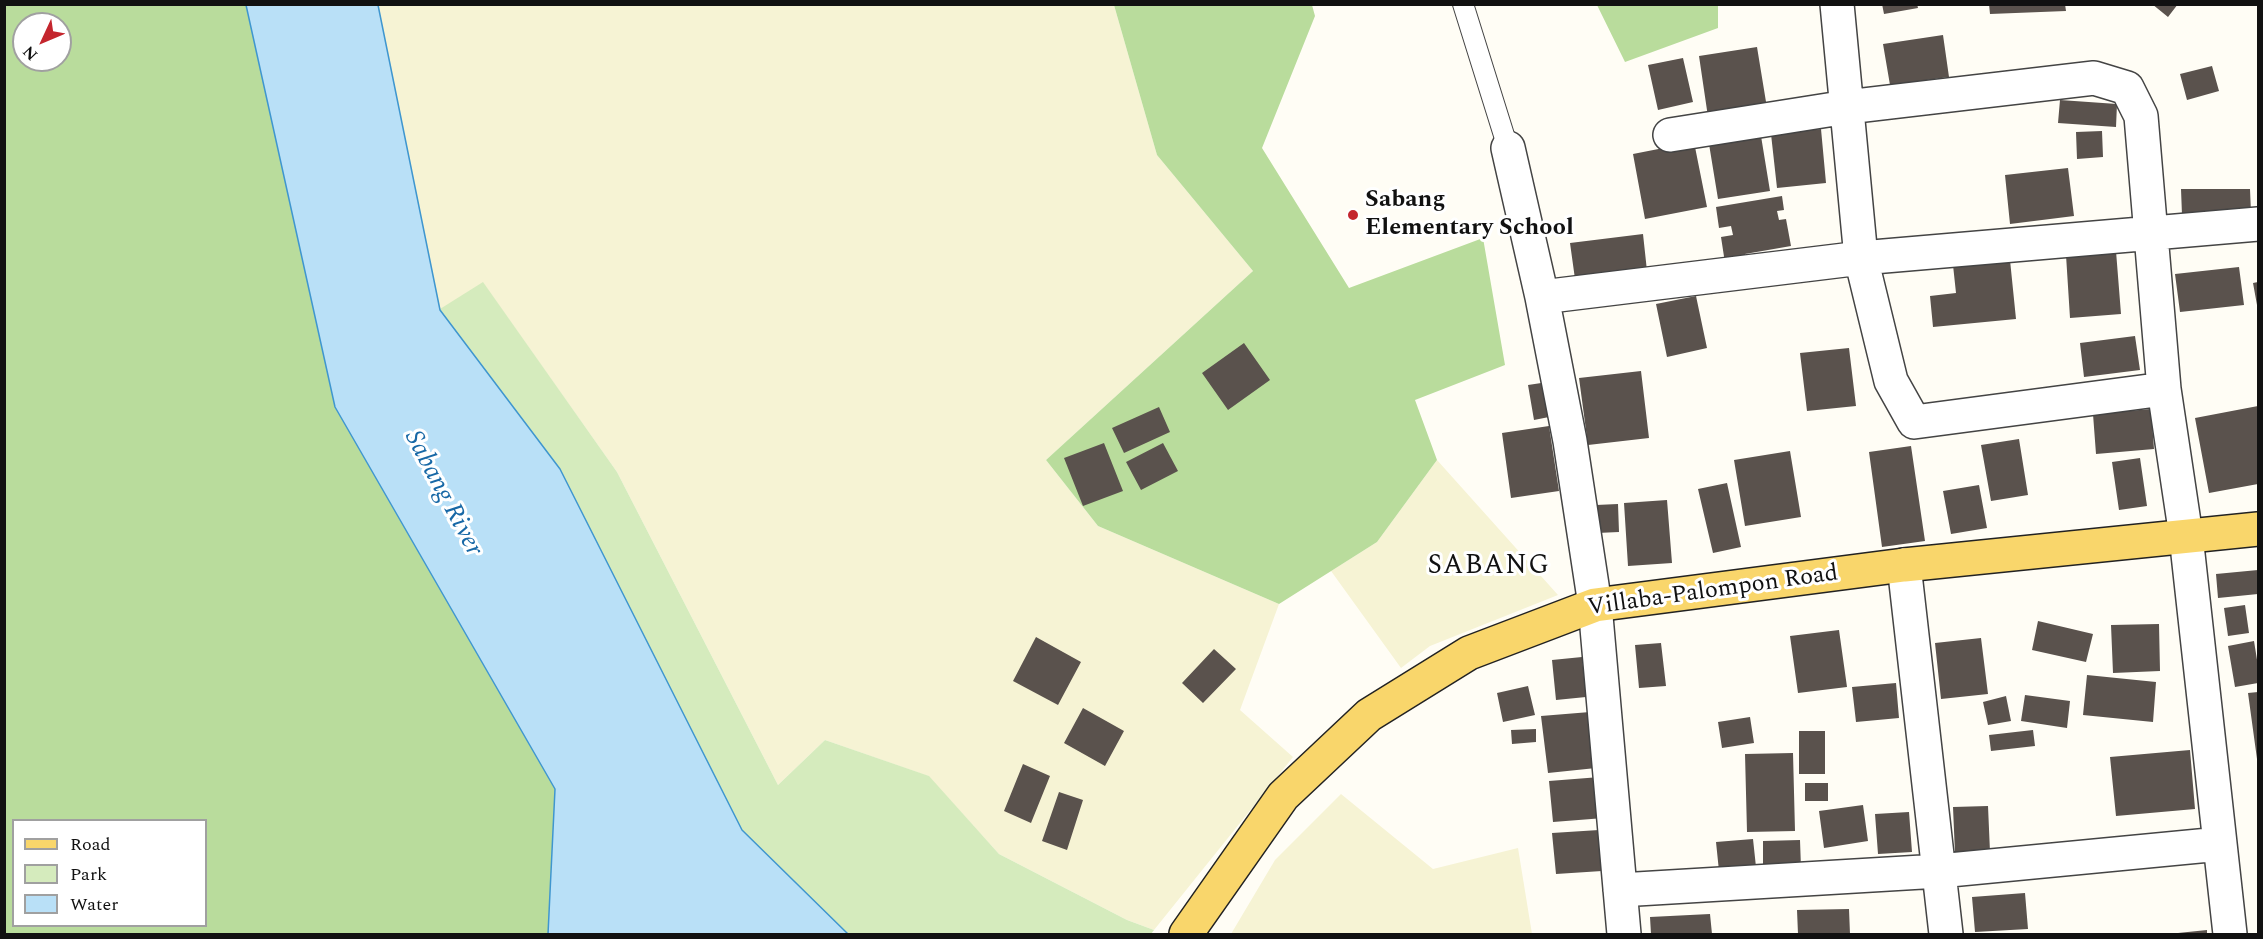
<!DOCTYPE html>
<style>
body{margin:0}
#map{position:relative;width:2263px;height:939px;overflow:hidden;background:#fffdf5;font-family:Spectral,serif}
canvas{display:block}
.frame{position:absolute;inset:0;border:6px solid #111;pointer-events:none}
.legend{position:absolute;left:12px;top:819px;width:195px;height:108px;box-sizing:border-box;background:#fff;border:2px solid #a0a0a0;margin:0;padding:8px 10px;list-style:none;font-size:18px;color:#111}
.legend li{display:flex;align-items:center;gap:12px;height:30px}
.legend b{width:30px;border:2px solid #a0a0a0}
.north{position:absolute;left:12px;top:12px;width:60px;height:60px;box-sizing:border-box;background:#fff;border:2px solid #a0a0a0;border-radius:50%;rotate:226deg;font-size:16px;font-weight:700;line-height:24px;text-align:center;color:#111}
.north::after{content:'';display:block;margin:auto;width:21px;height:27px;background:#c4262e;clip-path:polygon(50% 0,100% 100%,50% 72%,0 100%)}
</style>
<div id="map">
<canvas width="2263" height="939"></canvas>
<div class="frame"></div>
<ul class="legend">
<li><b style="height:8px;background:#f9d66b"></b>Road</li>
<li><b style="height:16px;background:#d5ebbd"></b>Park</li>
<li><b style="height:16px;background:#b9e0f7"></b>Water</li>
</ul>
<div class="north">N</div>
</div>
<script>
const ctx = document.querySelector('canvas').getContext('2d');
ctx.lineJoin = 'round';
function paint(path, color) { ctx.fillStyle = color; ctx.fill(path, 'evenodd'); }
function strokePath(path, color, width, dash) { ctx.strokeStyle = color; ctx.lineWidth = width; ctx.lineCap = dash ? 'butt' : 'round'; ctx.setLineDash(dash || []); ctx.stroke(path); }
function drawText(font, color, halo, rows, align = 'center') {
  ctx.font = font + ' Spectral,serif'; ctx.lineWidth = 6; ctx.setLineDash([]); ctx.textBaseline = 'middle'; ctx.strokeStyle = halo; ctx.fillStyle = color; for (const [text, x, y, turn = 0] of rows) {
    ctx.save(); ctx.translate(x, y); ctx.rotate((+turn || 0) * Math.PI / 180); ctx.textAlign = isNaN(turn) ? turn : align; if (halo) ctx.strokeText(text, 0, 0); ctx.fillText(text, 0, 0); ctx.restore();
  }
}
paint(new Path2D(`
 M378,5H1114L1157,155L1253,271L1046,460L1098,526L1279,604L1240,710L1293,757L1154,930L1127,920L999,854L928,776L825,740L778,785L617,472L483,283L440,310Z
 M1437,460L1558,595L1430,646L1401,668L1331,571L1377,542Z
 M1341,794L1433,869L1518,848L1532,934H1231L1275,860Z`), '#f6f3d4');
paint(new Path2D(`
 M378,5L440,309L483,282L617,472L778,785L825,740L929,776L999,854L1127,920L1154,930L1151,934H766L453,435Z`), '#d5ebbd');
paint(new Path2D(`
 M5,5H246L335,407L555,789L548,934H5ZM24,24H60V60H24ZM14,820H206V926H14Z
 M1114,5H1312L1315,16L1262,148L1349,288L1483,238L1505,365L1415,400L1437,460L1377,542L1279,604L1098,526L1046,460L1253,271L1157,155Z
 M1597,5H1718V28L1625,62Z`), '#b9dc9c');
const water = new Path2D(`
 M246,5H378L440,310L560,469L742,830L848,934H548L555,789L335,407Z`);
paint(water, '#b9e0f7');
strokePath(water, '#3f96cf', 1.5);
paint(new Path2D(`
 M1882,4H1917L1918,8L1884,14Z
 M1989,4H2065L2066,11L1990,14Z
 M2152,4H2178L2168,17Z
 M1943,35L1949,77L1890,85L1883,44Z
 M1757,47L1767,108L1708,117L1699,56Z
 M1683,58L1693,102L1658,110L1648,65Z
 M2212,66L2219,91L2187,100L2180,74Z
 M2060,100L2117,104L2116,127L2058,123Z
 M1821,129L1826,183L1777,188L1771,134Z
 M2102,131L2103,157L2077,159L2076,132Z
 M1761,136L1770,191L1718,199L1709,144Z
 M1694,142L1707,207L1645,219L1633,154Z
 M2068,168L2074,216L2010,224L2005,175Z
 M2181,189H2250L2251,213L2182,215Z
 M1782,196L1784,210L1777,211L1779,220L1786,219L1791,246L1745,254L1746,259L1725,263L1721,237L1733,235L1731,226L1719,228L1716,207Z
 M1643,234L1647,271L1575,279L1570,243Z
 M2116,251L2121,314L2070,318L2066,255Z
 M2010,260L2016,319L1933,327L1930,296L1956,293L1953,265Z
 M2239,267L2244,305L2180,312L2175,274Z
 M2258,282V305H2257L2253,283Z
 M1696,296L1707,348L1667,357L1656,304Z
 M2135,336L2140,370L2084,377L2080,343Z
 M1244,343L1270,380L1228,410L1202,373Z
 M1849,348L1856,406L1807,411L1800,353Z
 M1641,371L1649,438L1588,445L1579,378Z
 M1548,382L1554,416L1534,420L1528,385Z
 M2258,406V484L2209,493L2195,418Z
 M1159,407L1170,432L1124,453L1112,428Z
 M2151,409L2154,449L2096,454L2093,414Z
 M1549,426L1559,491L1511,498L1502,433Z
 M2019,439L2028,495L1991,501L1981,445Z
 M1104,443L1123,491L1083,506L1064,458Z
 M1163,443L1178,471L1141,490L1126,462Z
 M1911,446L1925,541L1882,547L1869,452Z
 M1790,451L1801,517L1745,526L1734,460Z
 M2140,458L2147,506L2119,510L2112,462Z
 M1727,483L1741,547L1713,553L1698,489Z
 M1979,485L1987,528L1951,534L1943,491Z
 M1667,500L1672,563L1628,566L1624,503Z
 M1618,504L1619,532L1597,533L1596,505Z
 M2258,570V594L2218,598L2216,574Z
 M2245,605L2249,633L2228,636L2224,608Z
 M2038,621L2093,634L2086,662L2032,650Z
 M2159,624L2160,671L2113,673L2111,625Z
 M1839,630L1847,687L1798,693L1790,636Z
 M1036,637L1081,662L1058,705L1013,681Z
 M1981,638L1988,694L1941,699L1935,643Z
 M2254,641L2258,666V683L2235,687L2228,646Z
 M1661,643L1666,686L1639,688L1635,645Z
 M1214,649L1236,669L1203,703L1182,683Z
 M1582,657L1586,697L1556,700L1552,660Z
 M2087,675L2156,682L2153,722L2083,715Z
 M1896,683L1899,718L1856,722L1852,687Z
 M1528,686L1535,715L1503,722L1497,693Z
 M2258,692V759H2257L2248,693Z
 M2025,695L2070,701L2067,728L2021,721Z
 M2006,696L2011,721L1988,725L1983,702Z
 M1083,708L1124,731L1105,766L1064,743Z
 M1590,712L1596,768L1548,773L1541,716Z
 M1750,717L1754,743L1722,748L1718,722Z
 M1536,729V742L1512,744L1511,730Z
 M2033,730L2035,746L1991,751L1989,735Z
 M1799,731H1825V774H1799Z
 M2190,750L2195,809L2116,816L2110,757Z
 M1793,753L1795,831L1747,832L1745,754Z
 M1023,764L1050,776L1031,823L1004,811Z
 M1600,777L1604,818L1553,822L1549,781Z
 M1805,783H1828V801H1805Z
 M1059,792L1083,800L1067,850L1042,841Z
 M1863,805L1868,841L1824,848L1819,811Z
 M1988,806L1990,852L1955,854L1953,807Z
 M1909,812L1912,852L1878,854L1875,814Z
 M1599,830L1602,871L1556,874L1552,833Z
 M1753,839L1756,867L1719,871L1716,842Z
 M1800,840L1801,868L1763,869V841Z
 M2025,893L2028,929L1975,932L1972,897Z
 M1849,909L1850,934H1798L1797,910Z
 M1710,914L1712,934H1651L1650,917Z
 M2207,930V934H2178V933Z`), '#5a524d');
const service = new Path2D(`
 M1463,4L1508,148`);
const minor = new Path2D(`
 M1837,4L1861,258L1891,381L1914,422L2164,389
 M1670,135L1847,107L2094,78L2127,88L2141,116L2164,389L2186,536L2230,934
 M1508,148L1542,297L1570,441L1595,605L1624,934
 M1542,297L1861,258L2258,224
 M1904,565L1946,934
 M1620,890L1939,871L2220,844`);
const primary = new Path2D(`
 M1186,934L1283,796L1369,715L1469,653L1595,605L1904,565L2258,529`);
strokePath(service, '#444', 22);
strokePath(minor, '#444', 36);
strokePath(primary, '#222', 36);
strokePath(service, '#fff', 20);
strokePath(minor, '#fff', 33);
strokePath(primary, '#f9d66b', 33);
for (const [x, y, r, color] of [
 [1353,215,6,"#c4262e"]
]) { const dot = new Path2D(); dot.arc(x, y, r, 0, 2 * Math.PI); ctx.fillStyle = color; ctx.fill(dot); strokePath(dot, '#fff', 2); }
drawText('bold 24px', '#111', '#fff', [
 ["Sabang",1365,201],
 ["Elementary School",1365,229]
], 'left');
drawText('24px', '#111', '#fff', [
 ["Villaba-Palompon Road",1713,592,-8]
]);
drawText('italic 26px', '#1768a6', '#fff', [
 ["Sabang River",442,494,62]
]);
ctx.letterSpacing = '1.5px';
drawText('27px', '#111', '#fff', [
 ["SABANG",1489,568]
]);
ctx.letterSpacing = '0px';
</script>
